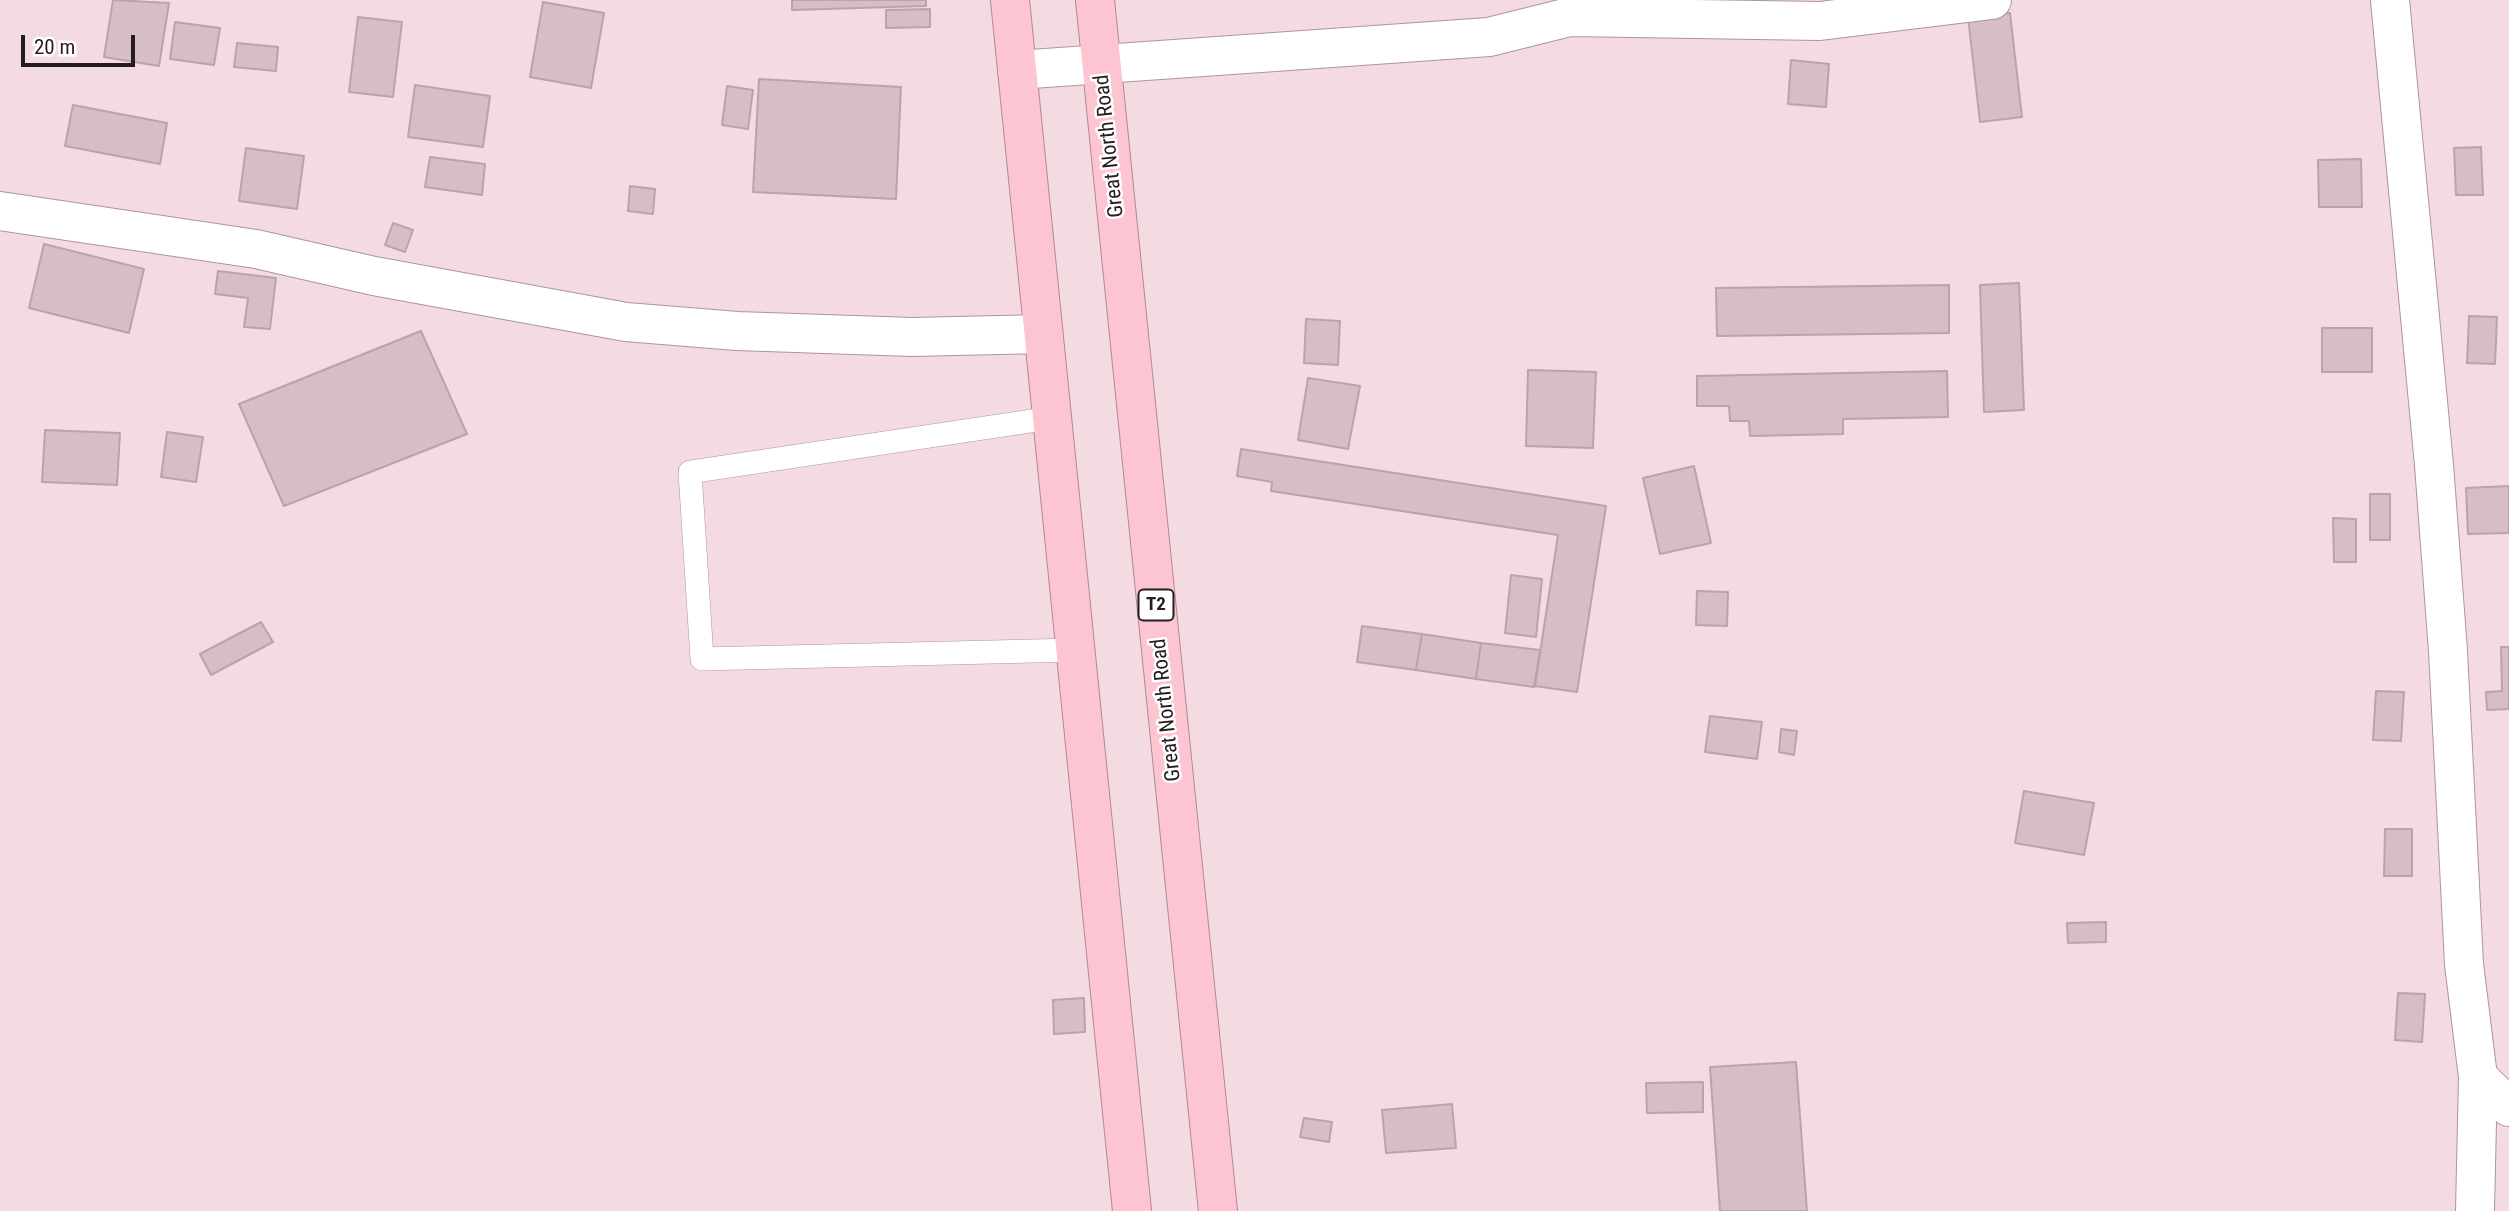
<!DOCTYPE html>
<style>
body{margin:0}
#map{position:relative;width:2509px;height:1211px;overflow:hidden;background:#f4dbe1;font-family:"Roboto Condensed",sans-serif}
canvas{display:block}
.scale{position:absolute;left:21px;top:35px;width:114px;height:32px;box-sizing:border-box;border:4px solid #251c1f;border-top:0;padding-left:9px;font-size:21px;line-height:24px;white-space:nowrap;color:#251c1f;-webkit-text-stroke:5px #fff;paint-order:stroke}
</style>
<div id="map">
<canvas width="2509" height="1211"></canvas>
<div class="scale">20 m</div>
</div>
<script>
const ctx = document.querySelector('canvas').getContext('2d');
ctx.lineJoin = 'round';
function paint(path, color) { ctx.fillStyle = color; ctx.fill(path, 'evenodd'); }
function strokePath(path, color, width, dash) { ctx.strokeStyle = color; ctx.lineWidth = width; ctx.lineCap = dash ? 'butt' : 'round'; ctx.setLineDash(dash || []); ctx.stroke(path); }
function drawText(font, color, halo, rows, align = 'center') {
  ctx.font = font + ' "Roboto Condensed",sans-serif'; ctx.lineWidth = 5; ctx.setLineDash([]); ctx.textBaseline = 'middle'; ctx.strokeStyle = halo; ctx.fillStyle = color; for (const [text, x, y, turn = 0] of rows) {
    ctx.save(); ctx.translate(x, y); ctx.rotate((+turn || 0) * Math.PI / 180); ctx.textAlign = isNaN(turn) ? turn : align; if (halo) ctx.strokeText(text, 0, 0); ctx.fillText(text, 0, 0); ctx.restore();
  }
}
const building = new Path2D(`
 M113,0L169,3L159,66L104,57Z
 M792,0H926V6L792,10Z
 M543,2L604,13L591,88L530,77Z
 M930,9V27L886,28V10Z
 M2010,13L2022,117L1980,122L1968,17Z
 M358,17L402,22L393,97L349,92Z
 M175,22L220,28L214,65L170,59Z
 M237,43L278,47L276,71L234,67Z
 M1791,60L1829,64L1826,107L1788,104Z
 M759,79L901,87L896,199L753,192Z
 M415,85L490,96L483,147L408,137Z
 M727,86L753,90L748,129L722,125Z
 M73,105L167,123L160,164L65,146Z
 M2481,147L2483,195H2456L2454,148Z
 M246,148L304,156L297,209L239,201Z
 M430,157L485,164L482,195L425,187Z
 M2361,159L2362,207H2319L2318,160Z
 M630,186L655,189L653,214L628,211Z
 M393,223L413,230L405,252L385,245Z
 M44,244L144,269L129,333L29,308Z
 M218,271L276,278L270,329L244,327L248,298L215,294Z
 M2019,283L2024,410L1984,412L1980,285Z
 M1949,285V333L1717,336L1716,288Z
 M2469,316L2497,317L2495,364L2467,363Z
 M1306,319L1340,321L1338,365L1304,363Z
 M2322,328H2372V372H2322Z
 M421,331L467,434L284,506L239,404Z
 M1528,370L1596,372L1593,448L1526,446Z
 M1947,371L1948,417L1843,419V434L1750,436L1749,421H1730L1729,406H1697V376Z
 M1308,378L1360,386L1348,449L1298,440Z
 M45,430L120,433L117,485L42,482Z
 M167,432L203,437L196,482L161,477Z
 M1241,449L1606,506L1577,692L1535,686L1558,535L1271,491L1272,482L1237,476Z
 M1694,466L1711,543L1660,554L1643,478Z
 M2509,486V533L2468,534L2466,488Z
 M2370,494H2390V540H2370Z
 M2333,518L2356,519V562H2334Z
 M1511,575L1542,579L1536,637L1505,633Z
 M1697,591L1728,592L1727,626L1696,625Z
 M261,622L273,642L211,675L200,654Z
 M1362,626L1422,634L1416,670L1357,662Z
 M1422,634L1481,643L1476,679L1416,670Z
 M1481,643L1540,650L1534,687L1476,679Z
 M2501,647H2509V709L2487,710L2486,692L2502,691Z
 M2376,691L2404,692L2401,741L2373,740Z
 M1710,716L1762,722L1757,759L1705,752Z
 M1781,729L1797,731L1794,755L1779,752Z
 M2024,791L2094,803L2084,855L2015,843Z
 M2385,829H2412V876H2384Z
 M2106,922V942L2068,943L2067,923Z
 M2398,993L2425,994L2422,1042L2395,1040Z
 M1084,998L1085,1032L1054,1034L1053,1000Z
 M1796,1062L1807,1211H1720L1710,1067Z
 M1703,1082V1112L1647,1113L1646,1083Z
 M1452,1104L1456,1148L1386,1153L1382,1110Z
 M1304,1118L1332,1122L1329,1142L1300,1137Z`);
paint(building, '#d7bec4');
strokePath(building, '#bba3a9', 2);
const lane = new Path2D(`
 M1051,418L690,472L702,659L1075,650`);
const street = new Path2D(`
 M2390,0L2434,465L2448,651L2464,964L2478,1077L2475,1211
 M1017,70L1489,37L1569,17L1820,21L1992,0
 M0,211L256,249L374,276L626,322L737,331L912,337L1043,334
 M2478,1077L2509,1107`);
const highway = new Path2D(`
 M1010,0L1132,1211
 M1095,0L1218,1211`);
strokePath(lane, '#ad959b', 24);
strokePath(street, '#ad959b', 40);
strokePath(highway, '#b18993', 40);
strokePath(lane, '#fff', 23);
strokePath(street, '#fff', 38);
strokePath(highway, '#fdc4d2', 38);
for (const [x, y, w] of [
 [1156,605,35]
]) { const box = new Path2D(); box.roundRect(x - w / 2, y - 15.5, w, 31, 5); ctx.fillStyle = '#fff'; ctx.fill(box); strokePath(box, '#251c1f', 2); }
drawText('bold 19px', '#251c1f', null, [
 ["T2",1156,605]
]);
drawText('21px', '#251c1f', '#fff', [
 ["Great North Road",1110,146,-96],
 ["Great North Road",1167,710,-96]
]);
</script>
